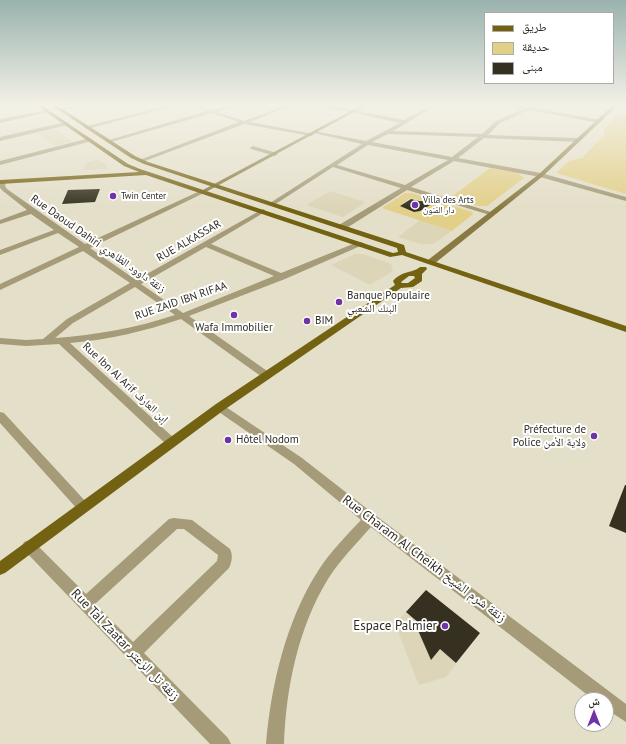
<!DOCTYPE html>
<meta charset="utf-8">
<style>
body{margin:0}
#map{position:relative;width:626px;height:744px;overflow:hidden;background:#e4dfc9;font-family:"PT Sans","Noto Naskh Arabic",sans-serif}
canvas{display:block}
.legend{position:absolute;left:484px;top:12px;width:130px;height:72px;box-sizing:border-box;background:#fff;border:1px solid #abaaa7;margin:0;padding:5px 7px;list-style:none;font-size:12px;color:#2d2b23}
.legend li{display:flex;align-items:center;gap:8px;height:20px}
.legend b{width:20px;border:1px solid #abaaa7}
.north{position:absolute;left:574px;top:692px;width:40px;height:40px;box-sizing:border-box;background:#fff;border:1px solid #abaaa7;border-radius:50%;rotate:0deg;font-size:11px;font-weight:700;line-height:16px;text-align:center;color:#2d2b23}
.north::after{content:'';display:block;margin:auto;width:14px;height:18px;background:#7032a7;clip-path:polygon(50% 0,100% 100%,50% 72%,0 100%)}
</style>
<div id="map">
<canvas width="626" height="744"></canvas>
<ul class="legend">
<li><b style="height:5px;background:#746213"></b>طريق</li>
<li><b style="height:11px;background:#e2cf88"></b>حديقة</li>
<li><b style="height:11px;background:#35301f"></b>مبنى</li>
</ul>
<div class="north">ش</div>
</div>
<script>
const ctx = document.querySelector('canvas').getContext('2d');
ctx.lineJoin = 'round';
function paint(path, color) { ctx.fillStyle = color; ctx.fill(path, 'evenodd'); }
function strokePath(path, color, width, dash) { ctx.strokeStyle = color; ctx.lineWidth = width; ctx.lineCap = dash ? 'butt' : 'round'; ctx.setLineDash(dash || []); ctx.stroke(path); }
function drawText(font, color, halo, rows, align = 'center') {
  ctx.font = font + ' "PT Sans","Noto Naskh Arabic",sans-serif'; ctx.lineWidth = 4; ctx.setLineDash([]); ctx.textBaseline = 'middle'; ctx.strokeStyle = halo; ctx.fillStyle = color; for (const [text, x, y, turn = 0] of rows) {
    ctx.save(); ctx.translate(x, y); ctx.rotate((+turn || 0) * Math.PI / 180); ctx.textAlign = isNaN(turn) ? turn : align; if (halo) ctx.strokeText(text, 0, 0); ctx.fillText(text, 0, 0); ctx.restore();
  }
}
paint(new Path2D(`
 M55,129L72,141V142L54,146L36,133Z
 M98,159L107,165L106,169L83,170L87,162Z
 M330,191L349,197L366,202L343,217L306,205Z
 M420,220L452,231L433,244H420L398,237Z
 M355,254H363L391,264L393,271L370,285L331,265Z
 M426,590L480,633L446,677L419,685L395,624Z`), '#dcd5b8');
paint(new Path2D(`
 M616,115L626,116V194L556,173L569,161L582,158L605,134L604,129Z
 M490,168L518,173L524,178L487,206H478L450,198Z
 M405,193H412L472,212L473,214L452,231L382,208ZM410,198L428,202L422,210L414,212L400,206Z`), '#e2cf88');
paint(new Path2D(`
 M100,189L95,202L62,204L68,190Z
 M411,199L419,201H437L420,211L414,212L400,206Z
 M625,485H626V533L609,526Z
 M426,590L480,633L456,663L440,649L431,660L417,628L420,624L406,612Z`), '#35301f');
paint(new Path2D(`
 M170,105H177L87,129L84,127Z
 M191,105C198,105 205,110 212,110C220,110 229,105 237,105L217,112L244,121L286,105H292L250,122L314,134L311,136L244,124L142,162L137,161L239,122L212,113L111,142L106,141L207,111Z
 M319,105H328L404,120L432,105H437L393,131L482,134L496,121L523,109L504,105L528,107L539,105L534,108L601,120L599,123L529,110L500,123L488,135L578,138L581,140L578,142L484,138L458,158L541,173L626,197V201L540,177L454,161L411,187L494,213V215H490L407,190L345,229H339V225L401,188L333,167L274,205H270V203L362,144L314,133V131L366,141L400,123ZM388,134L478,137L452,157L372,142ZM368,145L448,160L405,185L337,165Z
 M47,110L49,112L0,123V119Z
 M66,122L69,124L68,125L0,141V137Z
 M90,138L92,139V141L0,165V161Z
 M253,146L277,153L278,154L275,156L251,149L250,148Z
 M3,180L6,182L5,186L7,189L85,244L202,190H206V192L90,248L136,280L263,209L265,210V212L211,244L281,273L358,242H361L365,244L285,279L189,316L270,373L271,375L270,377H262L181,319C145,331 108,340 70,343L175,439L177,442L175,445H167L59,344L26,346L0,344V338L26,340L43,339L67,319L130,283L83,251L0,290V284L79,247L58,233L0,255V250L54,230L31,214L0,224V220L27,210L3,191L0,188V182ZM206,247L274,276L183,313L141,284ZM135,287L175,315C136,328 96,335 55,338L73,323Z
 M220,403L302,458L375,515L626,704V722L606,709V700H594L371,527C356,544 340,560 328,579C298,628 286,688 284,744H266C271,685 286,621 318,571C330,552 346,536 361,520L294,464L216,410L215,407L216,404Z
 M0,412L4,413L87,503L89,507L87,511L83,512L79,511L0,423Z
 M174,518L192,520L230,549C233,555 232,562 229,568L144,653L228,738L231,744H210L24,550L22,546L24,542L29,540L34,542L86,594L169,519ZM177,529H184L218,555L217,561L133,642L95,604Z`), '#a59b78');
paint(new Path2D(`
 M75,105H82L60,111L58,110Z
 M362,105H367L206,192L201,191Z
 M613,105H618L543,176L434,264H428V260L539,174Z`), '#897a43');
paint(new Path2D(`
 M36,105H41L128,164L140,169L393,253L398,252L397,248L144,164L131,158L51,105H56L135,156L148,162L404,245L406,252L626,326V332L428,264L402,255L390,257L146,175L0,184V180L139,172L124,166Z
 M420,267H426L427,269L422,274V281L413,287L401,288L224,410L5,573L0,575V561L216,404L395,285L393,281C403,270 411,274 420,267ZM409,276H414L415,278L408,283H402L401,282Z`), '#746213');
const sky = ctx.createLinearGradient(0, 0, 0, 209);
sky.addColorStop(0, '#9ab2ae');
sky.addColorStop(0.5, '#f3f1e7');
sky.addColorStop(1, '#f3f1e700');
ctx.fillStyle = sky;
ctx.fillRect(0, 0, 626, 209);
for (const [x, y, r, color] of [
 [113,196,4,"#7032a7"],
 [415,205,4,"#7032a7"],
 [339,302,4,"#7032a7"],
 [234,315,4,"#7032a7"],
 [307,321,4,"#7032a7"],
 [594,436,4,"#7032a7"],
 [228,440,4,"#7032a7"],
 [445,626,4,"#7032a7"]
]) { const dot = new Path2D(); dot.arc(x, y, r, 0, 2 * Math.PI); ctx.fillStyle = color; ctx.fill(dot); strokePath(dot, '#fff', 1.5); }
drawText('9px', '#2d2b23', '#fff', [
 ["Twin Center",121,196],
 ["Villa des Arts",423,200],
 ["دار الفنون",423,210]
], 'left');
drawText('11px', '#2d2b23', '#fff', [
 ["RUE ALKASSAR",189,241,-30],
 ["Rue Daoud Dahiri زنقة داوود الظاهري",98,244,35],
 ["RUE ZAID IBN RIFAA",181,301,-19],
 ["Rue Ibn Al Arif إبن العارف",125,383,43]
]);
drawText('11px', '#2d2b23', '#fff', [
 ["Banque Populaire",347,296],
 ["البنك الشعبي",347,309],
 ["BIM",315,321],
 ["Wafa Immobilier",234,328,"center"],
 ["Préfecture de",586,430,"right"],
 ["Police ولاية الأمن",586,443,"right"],
 ["Hôtel Nodom",236,440]
], 'left');
drawText('13px', '#2d2b23', '#fff', [
 ["Rue Charam Al Cheikh زنقة شرم الشيخ",424,559,37],
 ["Rue Tal Zaatar زنقة تل الزعتر",125,645,46]
]);
drawText('13px', '#2d2b23', '#fff', [
 ["Espace Palmier",437,626]
], 'right');
</script>
